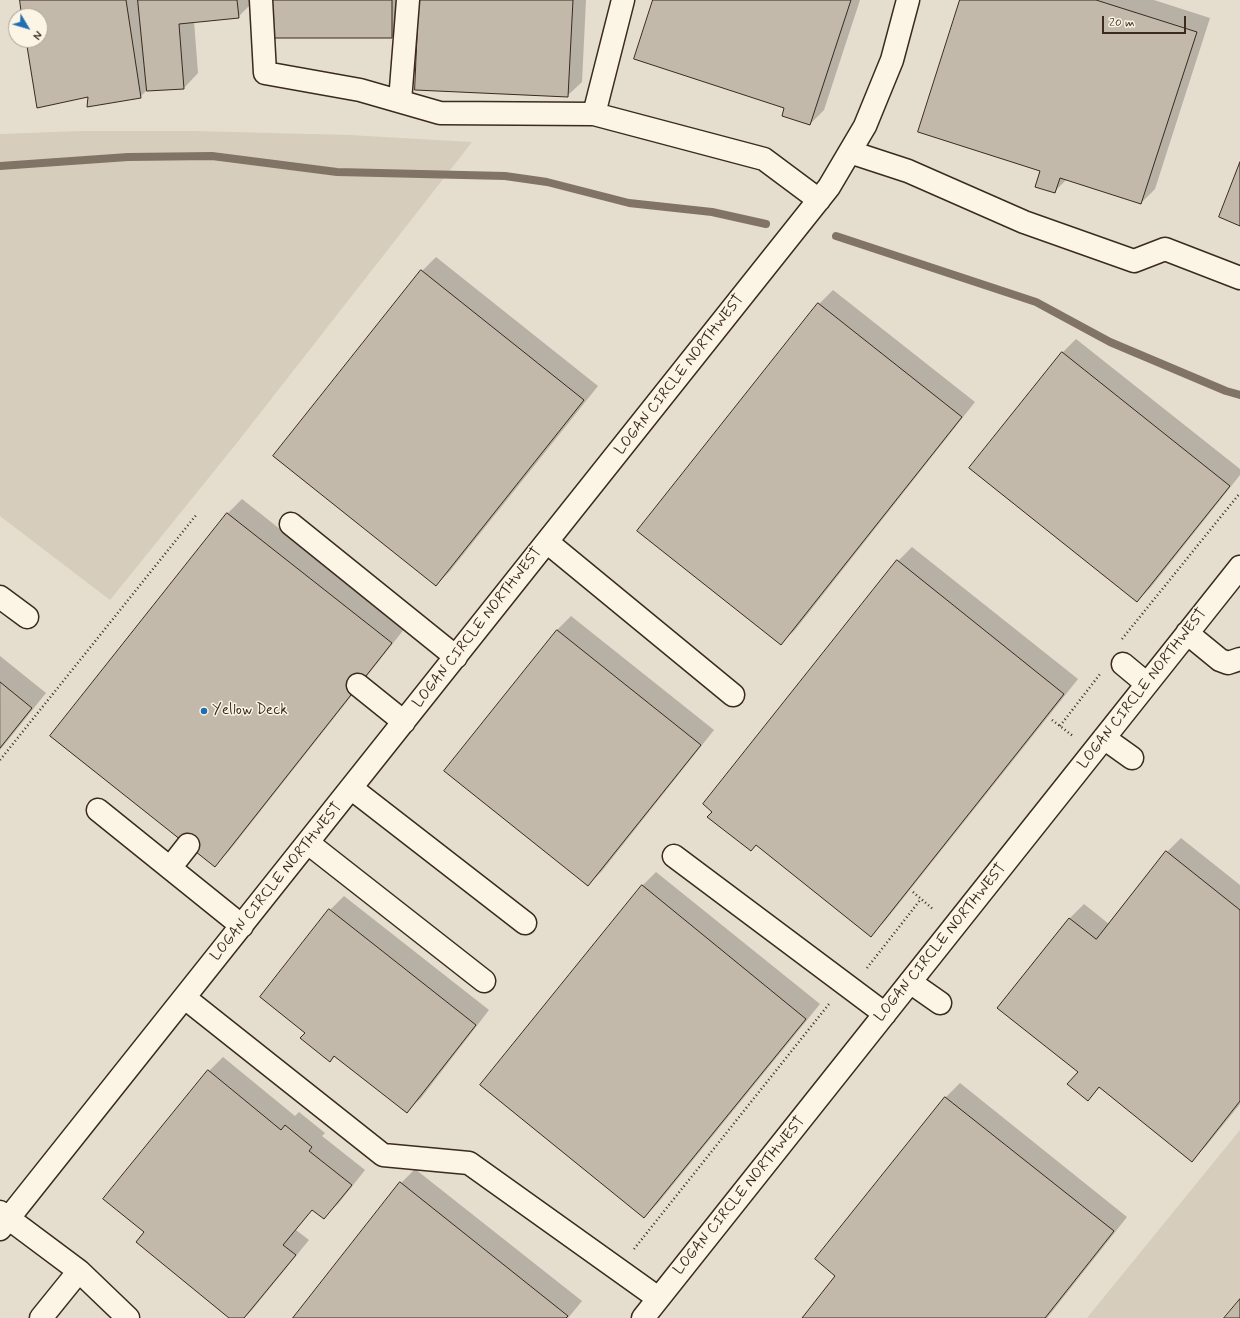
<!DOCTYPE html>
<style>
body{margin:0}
#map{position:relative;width:1240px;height:1318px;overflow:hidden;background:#f4eddd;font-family:Mynerve,sans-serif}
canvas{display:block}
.north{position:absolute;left:8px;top:8px;width:40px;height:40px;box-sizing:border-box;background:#fcf5e5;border:1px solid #afa495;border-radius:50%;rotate:128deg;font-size:11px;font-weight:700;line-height:16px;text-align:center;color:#3b2a1e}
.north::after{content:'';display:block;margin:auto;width:14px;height:18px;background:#1f6fb2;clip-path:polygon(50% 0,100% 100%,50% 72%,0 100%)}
.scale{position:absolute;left:1102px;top:16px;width:84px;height:18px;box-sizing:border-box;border:2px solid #3b2a1e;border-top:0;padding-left:5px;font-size:12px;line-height:14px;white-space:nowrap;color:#3b2a1e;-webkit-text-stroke:3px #fcf5e5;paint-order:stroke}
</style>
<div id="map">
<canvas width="1240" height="1318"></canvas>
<div class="north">N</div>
<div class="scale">20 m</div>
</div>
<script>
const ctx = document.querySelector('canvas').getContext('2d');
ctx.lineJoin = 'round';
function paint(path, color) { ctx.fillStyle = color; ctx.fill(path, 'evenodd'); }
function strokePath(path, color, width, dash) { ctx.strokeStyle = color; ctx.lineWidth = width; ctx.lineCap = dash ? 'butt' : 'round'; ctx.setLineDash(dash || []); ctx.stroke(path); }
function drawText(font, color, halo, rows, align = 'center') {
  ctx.font = font + ' Mynerve,sans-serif'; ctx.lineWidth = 3; ctx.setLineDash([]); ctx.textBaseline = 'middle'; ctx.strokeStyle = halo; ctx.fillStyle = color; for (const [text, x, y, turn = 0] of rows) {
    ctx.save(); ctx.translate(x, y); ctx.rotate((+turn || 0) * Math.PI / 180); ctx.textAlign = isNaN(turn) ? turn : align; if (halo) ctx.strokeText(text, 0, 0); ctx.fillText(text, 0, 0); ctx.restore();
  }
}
paint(new Path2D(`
 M0,0H1240V1318H0ZM16,16H40V40H16Z`), '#e5ddce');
paint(new Path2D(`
 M81,131H194L349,135L472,142L236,444L110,600L0,516V134Z
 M1240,1130V1298L1222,1318H1087Z`), '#d6cdbd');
paint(new Path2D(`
 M21,0H252V3L238,17L194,21L198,73L184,88L147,90L140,97L89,96L27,40H40V16H23Z
 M273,0H406V23L392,37Z
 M420,0H586L582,82L567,96Z
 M654,0H860L824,110L810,124L786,108Z
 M961,0H1154L1210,18L1155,189L1141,203L1067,179L1054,192L1041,171Z
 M436,257L598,386L450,571L436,585L422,271Z
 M833,290L975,402L795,630L780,644L819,304Z
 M1076,339L1240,469V475L1151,587L1137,601L1062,353Z
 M242,499L405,628L229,851L215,865L52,736L228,513Z
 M912,547L1078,679L885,921L871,935L898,561Z
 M571,616L714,730L602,871L588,885L557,630Z
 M0,656L46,693L0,750Z
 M1181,838L1240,885V1104L1206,1146L1192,1160L1100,1087L1088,1100L1079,1071L999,1008L1070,918L1084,904L1109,924L1167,852Z
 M656,872L820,1004L658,1203L644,1217L642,886Z
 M344,896L489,1010L421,1098L406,1112L335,1056L330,1061L306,1032L330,910Z
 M223,1057L295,1116L299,1112L325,1133L322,1136L365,1170L338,1204L323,1218L313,1209L296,1230L309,1240L252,1310L244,1318H231L145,1232L209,1071Z
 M960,1083L1127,1217L1047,1318H803L837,1276L946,1097Z
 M415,1169L582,1301L568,1318H294L401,1183Z`), '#0003');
strokePath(new Path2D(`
 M0,166L128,157L212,156L337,172L505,176L547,182L629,203L712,212L766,224
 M836,236L1036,302L1110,342L1226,391L1240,395`), '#817466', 8);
const building = new Path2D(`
 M20,0H126L141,98L87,107L88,97L37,108L26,40H40V16H22Z
 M138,0H237L239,18L179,24L184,89L147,91Z
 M272,0H392V38H272Z
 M419,0H573L568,97L415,90Z
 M653,0H851L810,125L782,116L784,108L634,59Z
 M960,0H1096L1197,32L1141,204L1060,178L1055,193L1035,187L1040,171L918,132Z
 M1240,162V226L1219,217Z
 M421,270L584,400L436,586L273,456Z
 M818,303L962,417L781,645L637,531Z
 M1062,352L1230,486L1137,602L969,468Z
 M227,513L392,643L215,867L50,736Z
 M897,560L1064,694L871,937L756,845L751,851L707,817L712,812L703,804Z
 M557,630L701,745L588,886L444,771Z
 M0,682L32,708L0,748Z
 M1166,851L1240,910V1101L1192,1162L1099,1087L1088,1101L1067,1084L1078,1072L997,1008L1069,918L1096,939Z
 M642,885L806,1019L644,1218L480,1085Z
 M329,909L476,1025L407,1113L334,1056L330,1062L300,1038L305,1033L260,997Z
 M208,1070L281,1130L285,1125L312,1147L309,1151L352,1185L324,1219L312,1210L283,1245L296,1255L244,1318H229L136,1242L144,1232L103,1199Z
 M945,1097L1114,1231L1045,1318H802L835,1276L815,1259Z
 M400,1182L568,1316L566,1318H293Z
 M1240,1299V1318H1224Z`);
paint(building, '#c3b9aa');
strokePath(building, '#3b2a1e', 1);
const minor = new Path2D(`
 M261,0L265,73L360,90L440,113L594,114
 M623,0L594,114L764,159L819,200
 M400,101L408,0
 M850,152L908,171L1024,222L1134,261L1165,249L1240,278
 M291,524L456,657
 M547,542L733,695
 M0,597L27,617
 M1187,633L1220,660L1228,663L1240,659
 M1123,664L1147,684
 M358,685L404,722
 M1104,738L1132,758
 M351,788L525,923
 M98,810L242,926
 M308,843L484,981
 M674,856L885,1014
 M170,868L188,845
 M910,982L940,1003
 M185,998L383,1155L469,1163L658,1298
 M0,1212L79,1271L128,1318
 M0,1229L829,187L865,126L892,60L908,0
 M41,1318L79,1271
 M643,1318L1240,567`);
strokePath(minor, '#3b2a1e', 25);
strokePath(new Path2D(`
 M1122,639L1240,493
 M1052,720L1073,736
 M1060,726L1100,674
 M0,760L197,514
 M913,892L934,910
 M867,968L921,899
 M634,1249L829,1004`), '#3b2a1e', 2.5, [1, 3]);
strokePath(minor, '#fcf5e5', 22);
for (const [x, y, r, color] of [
 [204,711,4,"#1f6fb2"]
]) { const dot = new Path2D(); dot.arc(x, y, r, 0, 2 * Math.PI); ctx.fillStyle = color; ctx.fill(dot); strokePath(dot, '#fcf5e5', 1.5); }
drawText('15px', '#3b2a1e', '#fcf5e5', [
 ["LOGAN CIRCLE NORTHWEST",680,375,-52],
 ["LOGAN CIRCLE NORTHWEST",478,628,-52],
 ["LOGAN CIRCLE NORTHWEST",1143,689,-52],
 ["LOGAN CIRCLE NORTHWEST",277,882,-51],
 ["LOGAN CIRCLE NORTHWEST",941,943,-51],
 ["LOGAN CIRCLE NORTHWEST",740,1196,-51]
]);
drawText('15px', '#3b2a1e', '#fcf5e5', [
 ["Yellow Deck",212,711]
], 'left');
</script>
